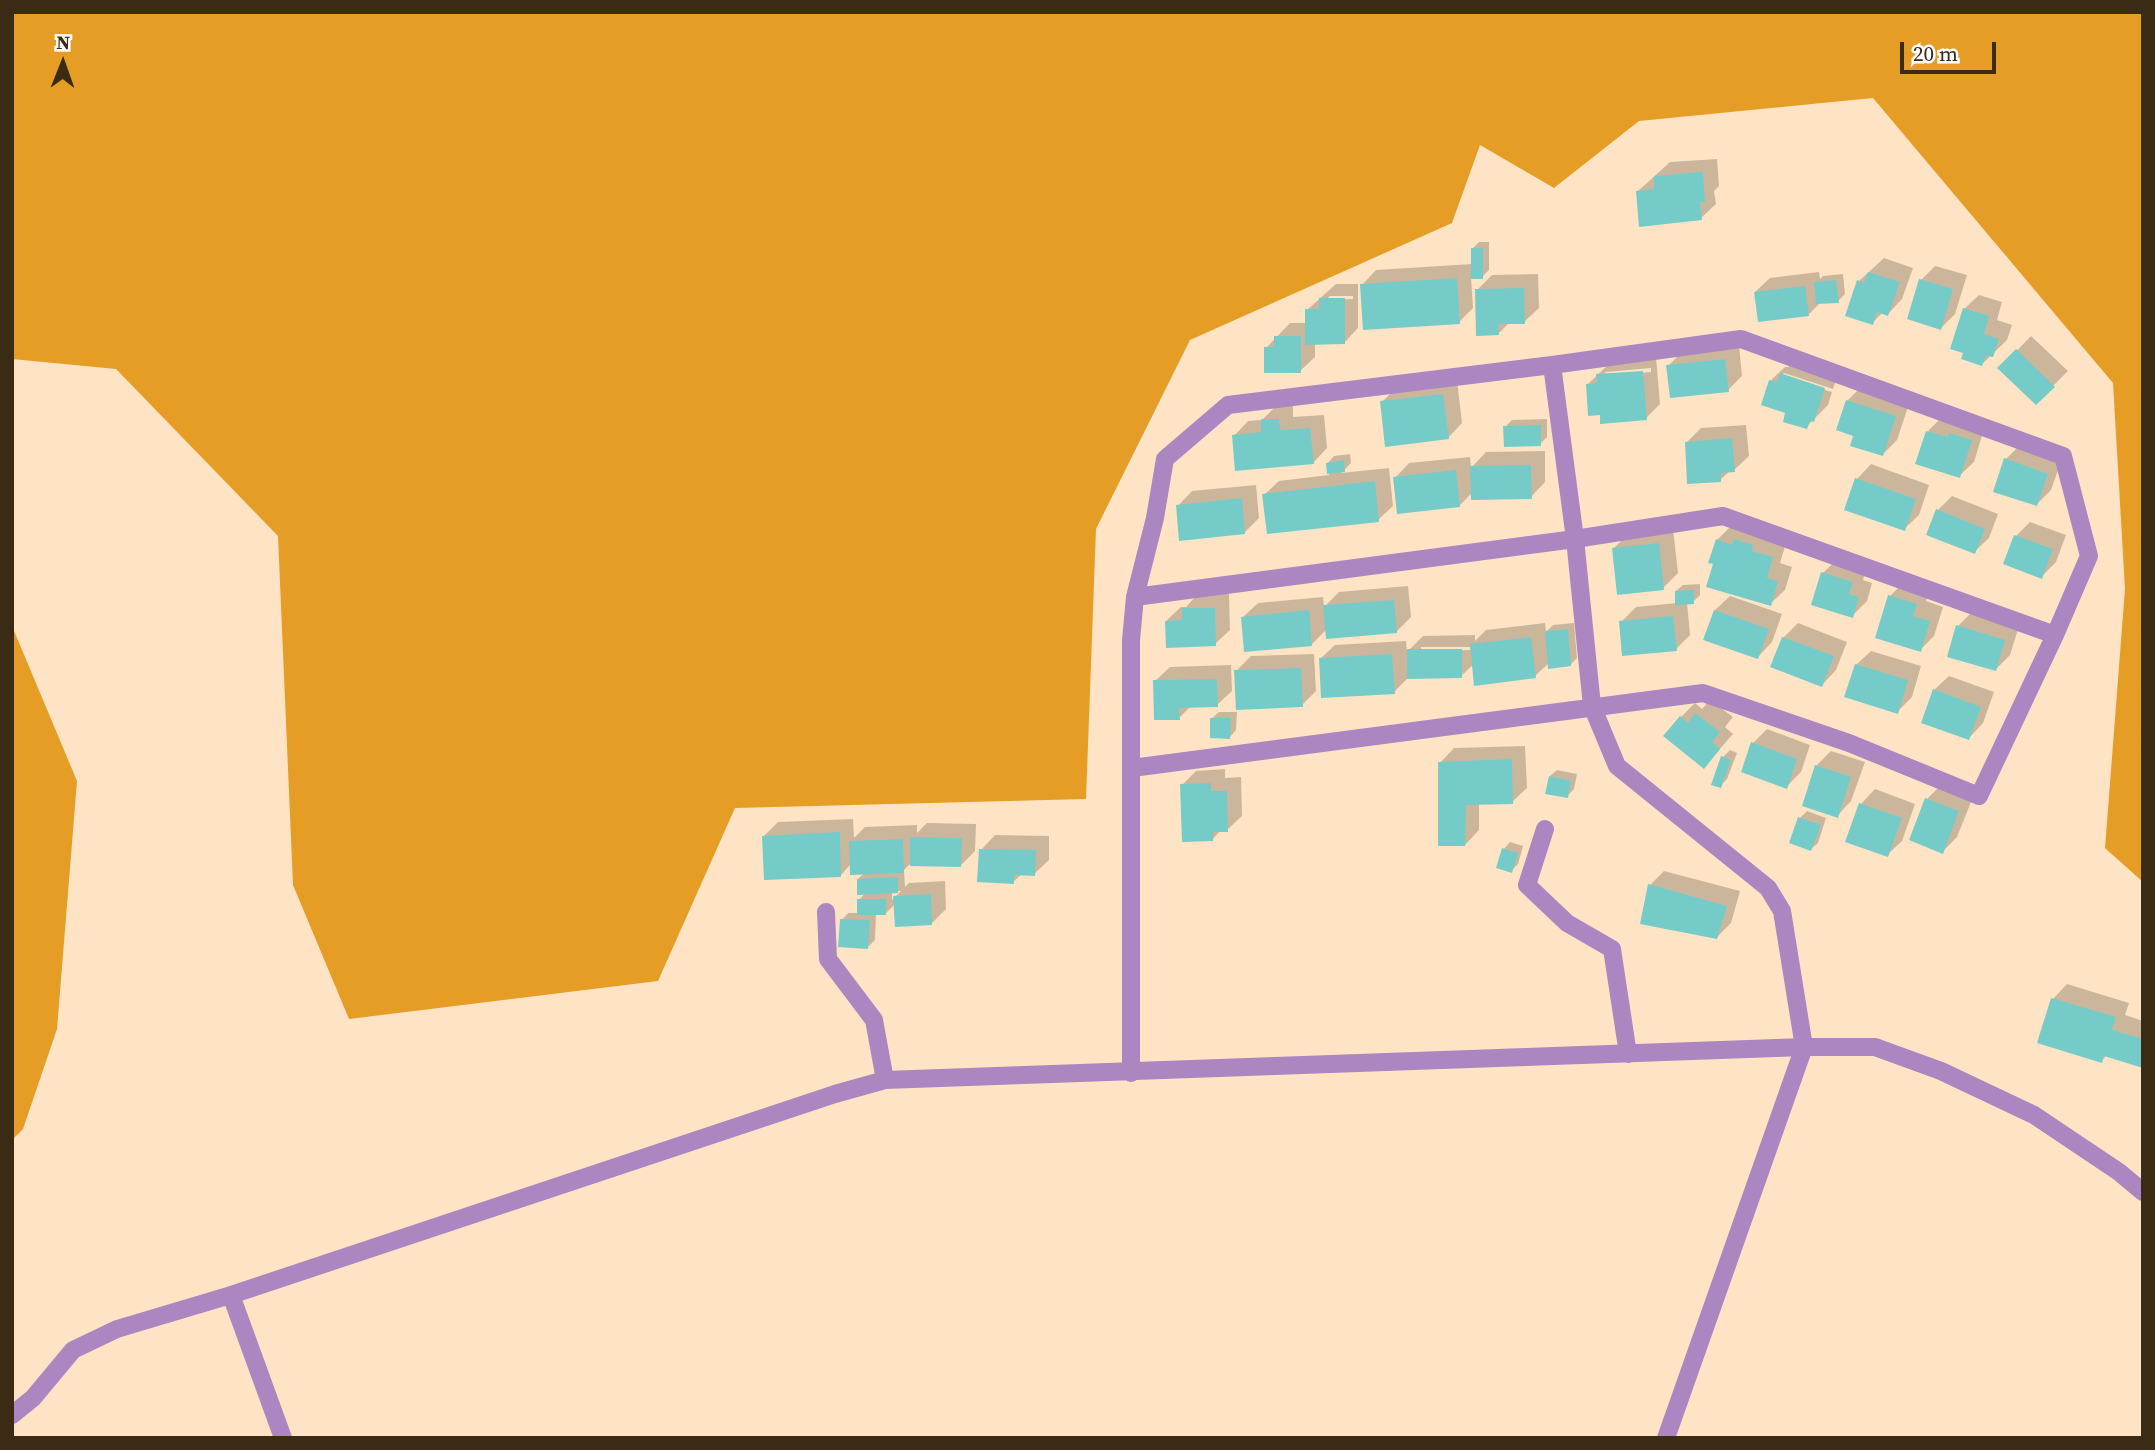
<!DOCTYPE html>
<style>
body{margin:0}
#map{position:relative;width:2155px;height:1450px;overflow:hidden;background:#fee4c4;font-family:"Source Serif 4",serif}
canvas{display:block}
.frame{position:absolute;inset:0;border:14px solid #3b2a14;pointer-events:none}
.north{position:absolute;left:28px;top:28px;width:70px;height:70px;-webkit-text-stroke:5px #fff;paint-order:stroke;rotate:1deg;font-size:19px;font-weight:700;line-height:28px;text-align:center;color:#3b2a14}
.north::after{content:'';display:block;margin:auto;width:24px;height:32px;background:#3b2a14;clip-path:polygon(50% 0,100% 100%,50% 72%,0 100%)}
.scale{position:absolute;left:1900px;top:42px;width:96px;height:32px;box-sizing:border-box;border:4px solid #3b2a14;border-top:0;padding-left:9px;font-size:21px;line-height:24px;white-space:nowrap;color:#3b2a14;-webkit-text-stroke:5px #fff;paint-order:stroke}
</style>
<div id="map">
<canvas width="2155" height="1450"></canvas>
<div class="frame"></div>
<div class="north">N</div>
<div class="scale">20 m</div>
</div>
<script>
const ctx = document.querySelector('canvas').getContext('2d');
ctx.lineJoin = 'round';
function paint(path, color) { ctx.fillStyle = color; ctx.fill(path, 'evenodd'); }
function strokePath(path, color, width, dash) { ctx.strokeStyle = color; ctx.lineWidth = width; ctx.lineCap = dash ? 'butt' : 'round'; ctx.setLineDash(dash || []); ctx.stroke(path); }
paint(new Path2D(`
 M12,12H2143V882L2105,848L2125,589L2113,383L1873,98L1639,121L1554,188L1480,145L1452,223L1190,340L1096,529L1086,799L735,808L658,981L349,1019L293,885L278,536L116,369L12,359Z
 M12,626L77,781L57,1029L23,1129L12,1140Z`), '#e69d25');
paint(new Path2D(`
 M1717,159L1719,186L1714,191L1716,204L1701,218L1637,192L1670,162Z
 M1479,242H1489V270L1482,277H1471L1473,308L1459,322L1362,285L1376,270L1472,264V249Z
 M1884,258L1913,268L1902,299L1888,314L1883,312L1872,323L1859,281Z
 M1935,266L1967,275L1955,314L1941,328L1921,280Z
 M1819,272L1820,279L1823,276L1843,274L1845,294L1838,301L1821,302L1808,315L1755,292L1770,278Z
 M1538,274L1539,308L1524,322L1509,323L1498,334L1477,290L1492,275Z
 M1336,284H1358V328L1344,343H1315V357L1300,371L1266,348L1290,323H1307V310ZM1330,296H1353V299L1326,300Z
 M1979,295L2002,302L1997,320L2012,325L2007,340L1982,364L1964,309Z
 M2031,336L2068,371L2036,403L2000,368Z
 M1739,345L1742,376L1728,390L1668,366L1683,351Z
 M1656,357L1660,404L1646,418L1601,413L1588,384L1612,361ZM1651,368V372L1602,376L1606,372Z
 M1796,360L1838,374L1833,389L1784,373L1781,376L1832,392L1828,405L1806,427L1787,411L1770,381L1785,367H1788Z
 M1457,380L1462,423L1448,438L1382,402L1396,388Z
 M1862,386L1910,401L1897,440L1883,454L1856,434L1847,401Z
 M1277,405H1293V417L1324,415L1327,448L1313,463L1234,436L1248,421L1262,420Z
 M1942,417L1985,426L1974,462L1959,476L1928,431Z
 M1547,419V437L1540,444L1505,427L1512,420Z
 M1746,425L1749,456L1734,470L1730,471L1720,480L1687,442L1701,428Z
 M2020,445L2062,459L2051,490L2037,504L2006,459Z
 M1545,451V482L1531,497L1473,492L1460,505L1395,478L1409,463L1470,457L1471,468L1486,452Z
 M1350,454L1351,463L1341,473L1389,468L1393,506L1378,520L1264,495L1279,481L1329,475L1328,463L1334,456Z
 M1871,464L1929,485L1919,515L1904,529L1846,509L1857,479Z
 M1256,485L1259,518L1244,533L1178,506L1192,491Z
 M1952,496L1998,514L1989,538L1974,552L1938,510Z
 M2030,522L2066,535L2056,562L2041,577L2016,536Z
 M1731,526L1786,543L1780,563L1792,567L1785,590L1770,604L1715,563L1717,540Z
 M1673,529L1678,573L1663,588L1614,548L1628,534Z
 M1837,559L1867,567L1863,580L1872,583L1867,601L1852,616L1823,573Z
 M1904,582L1930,590L1926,601L1943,607L1934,636L1920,650L1890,596Z
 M1700,584V595L1693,602H1687L1690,635L1676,649L1621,622L1636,607L1677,603L1676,591L1683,585Z
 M1408,586L1411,617L1396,632L1327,629L1312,644L1243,617L1258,603L1323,597L1324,607L1339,592Z
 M1198,594H1229L1230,630L1215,644L1166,621L1181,607H1186Z
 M1730,596L1782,614L1772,642L1758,657L1705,639L1715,610Z
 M1972,612L2019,626L2010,655L1996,669L1958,626Z
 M1545,623L1546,632L1553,625L1574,623L1577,658L1570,665L1549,663L1535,676L1474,664L1461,676L1409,677L1394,692L1320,659L1335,645L1406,641L1407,652L1423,636L1475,635V641L1486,630ZM1421,647H1470V650L1421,651Z
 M1798,623L1847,642L1836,670L1822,685L1783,638Z
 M1871,651L1921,666L1912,697L1897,712L1856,665Z
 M1314,654L1316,691L1302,705L1236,671L1251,656Z
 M1231,665L1232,691L1217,705L1191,706L1179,718L1155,681L1170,667Z
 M1949,676L1994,692L1983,723L1969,738L1934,690Z
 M1710,700L1733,717L1725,727L1733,734L1704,767L1681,717L1695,703L1702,709Z
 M1219,712H1237L1236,730L1230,737L1212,718Z
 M1767,729L1810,745L1801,772L1786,787L1753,743Z
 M1525,746L1527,788L1512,802L1479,803V830L1465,845L1440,763L1454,748Z
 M1730,750L1737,753L1727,779L1720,786L1723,757Z
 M1831,751L1865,762L1851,801L1837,816L1816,766Z
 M1225,769V778L1241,777L1242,816L1227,830H1221L1213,839L1182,785L1196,771Z
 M1557,770L1577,774L1574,789L1567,796L1550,776Z
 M1941,785L1973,797L1957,837L1943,851L1927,799Z
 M1875,789L1915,804L1902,841L1887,855L1861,804Z
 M1807,811L1826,818L1818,843L1811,849L1800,818Z
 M853,819L854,838L865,827L917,825V833L927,823L976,824L975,851L961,865L910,864L904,870L905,887L909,883L945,881L946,909L932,923L895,904L885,914L876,913L875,940L868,947L842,920L848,913H859V900L866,892L858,879L865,872L851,864L841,875L764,836L778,822ZM892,891H901L892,900Z
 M995,835L1049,836V860L1034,874H1022L1013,882L981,850Z
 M1510,842L1523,846L1518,864L1511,871L1504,849Z
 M1664,871L1740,891L1731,923L1717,937L1650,885Z
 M2067,984L2129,1003L2125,1015L2143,1021V1066L2107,1055L2101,1061L2053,999Z`), '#0003');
paint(new Path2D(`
 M1703,172L1705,202H1700L1702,220L1639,227L1636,191L1654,189V176Z
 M1471,248H1483V279H1471Z
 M1868,272L1900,282L1888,316L1877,312L1873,325L1845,316L1857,280L1864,283Z
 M1457,278L1460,324L1363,330L1360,284Z
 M1919,279L1953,289L1941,330L1907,319Z
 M1836,280L1839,303L1816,304L1814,282Z
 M1805,286L1809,316L1758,322L1754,292Z
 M1524,288L1525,324H1498L1499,335L1476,336L1475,289Z
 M1319,298H1345V344L1305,345V309H1319Z
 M1963,308L1989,316L1984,334L1999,339L1993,357L1986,356L1982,366L1961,359L1963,353L1950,349Z
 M1274,336H1301V373H1264V347H1274Z
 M2016,349L2055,387L2036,405L1997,368Z
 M1725,359L1729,392L1670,398L1666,365Z
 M1643,371L1647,420L1600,424V415L1588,416L1586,384L1597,383L1596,374Z
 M1780,373L1825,388L1814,422L1810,421L1807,429L1783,422L1785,413L1761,405L1769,380L1777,382Z
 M1443,394L1449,439L1385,447L1380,401Z
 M1846,400L1896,416L1883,456L1850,446L1853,436L1836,430Z
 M1261,419H1279L1280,430L1310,428L1314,464L1235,471L1232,435L1261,432Z
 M1541,425V446L1504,447L1503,426Z
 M1926,431L1948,437L1949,433L1972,440L1960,478L1915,464Z
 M1732,438L1735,472L1721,473V482L1687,484L1685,442Z
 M2004,458L2048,474L2037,506L1993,492Z
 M1344,460L1345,472L1327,474L1326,463Z
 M1531,465L1532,499L1471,500L1470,466Z
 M1456,470L1460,507L1397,514L1393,477Z
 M1855,478L1916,499L1905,531L1844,510Z
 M1375,481L1379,522L1267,534L1262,494Z
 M1242,498L1245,534L1179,541L1176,505Z
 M1936,509L1985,529L1975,554L1926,535Z
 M2014,535L2053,549L2042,579L2003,564Z
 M1716,539L1732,545L1734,539L1753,545L1752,551L1773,557L1767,578L1778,581L1771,606L1706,587L1713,564L1708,563Z
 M1659,543L1664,590L1617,595L1612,548Z
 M1821,572L1853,582L1849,594L1859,597L1853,618L1811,605Z
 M1694,590V604L1675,605V591Z
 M1888,595L1917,604L1913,616L1930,621L1921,652L1875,638Z
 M1394,600L1397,633L1326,639L1323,605Z
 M1182,608H1215L1216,646L1166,648L1165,621L1182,620Z
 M1309,610L1312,646L1244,652L1241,617Z
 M1714,610L1769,629L1758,659L1703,640Z
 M1673,616L1677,651L1622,656L1619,621Z
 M1956,625L2005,640L1996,671L1947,657Z
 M1568,629L1571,666L1548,669L1545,631Z
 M1531,637L1536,678L1474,686L1470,644Z
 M1782,637L1834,656L1822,687L1770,667Z
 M1407,649H1462V678L1407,679Z
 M1392,654L1395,694L1321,698L1319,658Z
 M1855,664L1908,680L1898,714L1844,697Z
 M1301,668L1303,707L1236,710L1234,670Z
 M1217,679L1218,707L1179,708L1180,720H1154L1153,680Z
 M1933,689L1981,707L1969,740L1921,723Z
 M1695,713L1720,732L1712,742L1720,749L1704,769L1663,736L1680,716L1688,723Z
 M1210,718H1231L1230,739L1210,738Z
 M1751,742L1797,759L1787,789L1741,772Z
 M1721,756L1731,760L1721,788L1711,785Z
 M1512,759L1513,804L1466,805L1465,846H1438V762Z
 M1815,765L1851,777L1838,818L1802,806Z
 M1549,776L1571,781L1568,798L1545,794Z
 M1211,783V791H1227L1228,832H1213V841L1182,842L1180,784Z
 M1925,798L1959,811L1943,854L1909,840Z
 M1859,803L1902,818L1888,857L1845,842Z
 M1798,817L1821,825L1811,851L1789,843Z
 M840,832L841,877L764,880L762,836Z
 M910,837L962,838L961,867L910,866Z
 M903,839L904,873L850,875L849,841Z
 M1502,848L1518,853L1512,873L1496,868Z
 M979,849L1036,850L1035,876L1014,875V884L977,882Z
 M898,877V893L857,895V879Z
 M1648,884L1727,906L1717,939L1640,924Z
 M931,894L932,925L895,927L893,896Z
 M857,899H886V915H857Z
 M840,919L870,920L868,949L838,947Z
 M2051,998L2116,1017L2112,1030L2143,1039V1068L2104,1056L2102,1063L2037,1043Z`), '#74cbc8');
strokePath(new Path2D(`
 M1552,365L1575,539L1592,706L1617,766L1768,888L1782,911L1804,1047L1666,1438
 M1135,597L1575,539L1723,516L2055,635
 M1545,829L1527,885L1567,923L1612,949L1628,1054
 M826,912L828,959L874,1020L885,1080
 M1131,1073V640L1135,597L1155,518L1165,459L1228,405L1552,365L1741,339L2063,456L2089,556L2055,635L1979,796L1849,743L1703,693L1132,768
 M231,1295L283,1438
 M12,1415L33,1398L73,1350L117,1329L231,1295L835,1094L885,1080L1804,1047H1875L1941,1071L2034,1115L2119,1172L2143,1192`), '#ac86c1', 18);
</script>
